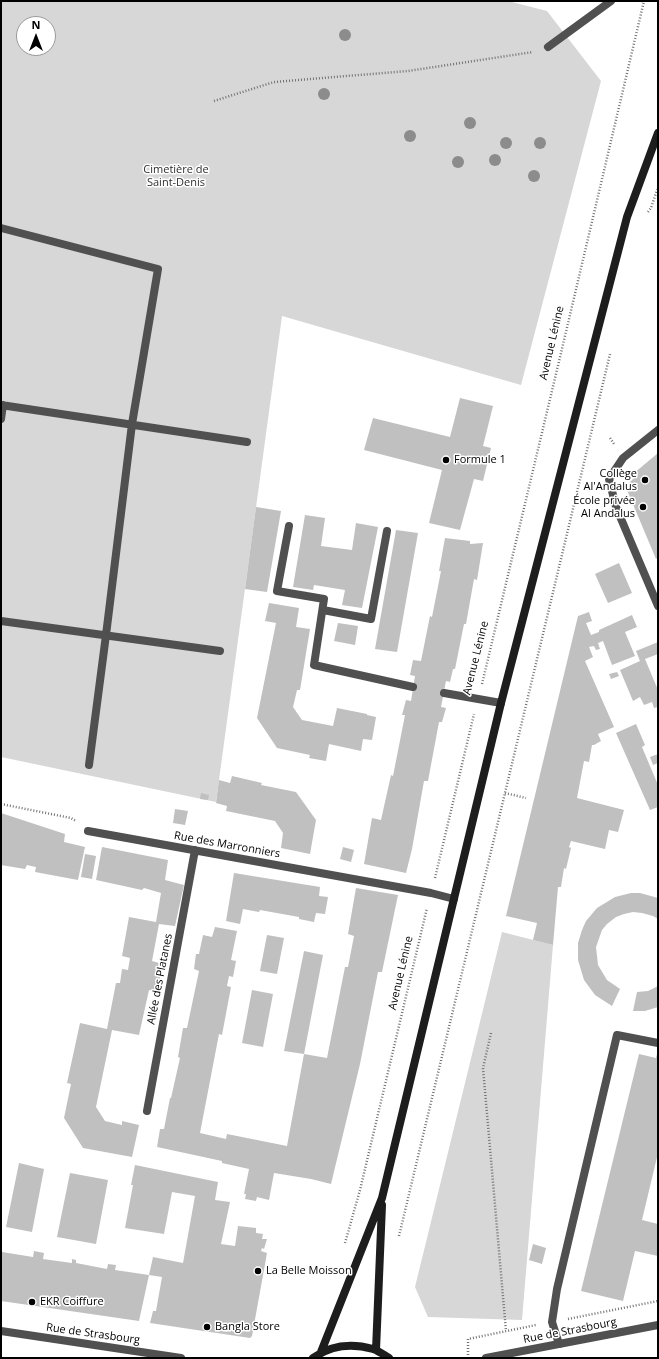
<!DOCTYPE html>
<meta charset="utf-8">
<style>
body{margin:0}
#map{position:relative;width:659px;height:1359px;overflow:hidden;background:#fff;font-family:"Open Sans",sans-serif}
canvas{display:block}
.frame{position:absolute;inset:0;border:2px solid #000;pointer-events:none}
.north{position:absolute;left:16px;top:16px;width:40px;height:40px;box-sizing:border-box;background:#fff;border:1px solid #999;border-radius:50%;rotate:0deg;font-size:11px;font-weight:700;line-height:16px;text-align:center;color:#000}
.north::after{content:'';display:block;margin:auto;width:14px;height:18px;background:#000;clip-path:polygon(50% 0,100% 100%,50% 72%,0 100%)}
</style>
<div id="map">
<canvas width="659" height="1359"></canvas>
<div class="frame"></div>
<div class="north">N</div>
</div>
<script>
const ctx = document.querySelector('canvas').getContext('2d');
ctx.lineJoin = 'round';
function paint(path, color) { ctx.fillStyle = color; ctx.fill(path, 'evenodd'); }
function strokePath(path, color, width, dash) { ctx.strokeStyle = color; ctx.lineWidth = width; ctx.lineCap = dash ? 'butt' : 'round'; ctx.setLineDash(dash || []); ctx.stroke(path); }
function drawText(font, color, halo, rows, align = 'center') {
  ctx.font = font + ' "Open Sans",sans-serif'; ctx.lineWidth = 3; ctx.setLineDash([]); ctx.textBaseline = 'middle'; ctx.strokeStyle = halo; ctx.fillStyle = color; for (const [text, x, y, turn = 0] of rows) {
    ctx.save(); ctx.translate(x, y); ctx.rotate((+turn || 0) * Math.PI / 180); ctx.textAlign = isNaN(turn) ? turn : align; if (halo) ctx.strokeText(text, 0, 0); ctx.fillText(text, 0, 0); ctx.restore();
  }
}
paint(new Path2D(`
 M1,1H508L547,11L601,81L521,385L282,316L216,802L1,757ZM24,24H48V48H24Z
 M502,932L553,945L522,1320L428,1317L415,1287Z`), '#d7d7d7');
paint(new Path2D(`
 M460,398L493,406L483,446L491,448L483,481L474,479L460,530L429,523L442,470L364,450L373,418L450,437Z
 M658,453V558L656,559L627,490L631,488L629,483L635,477L633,474Z
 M256,507L281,511L267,592L245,589Z
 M305,515L325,518L321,546L352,550L356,523L378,527L362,608L342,605L345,590L314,585L313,590L293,587Z
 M396,530L418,533L397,652L375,649Z
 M445,538L470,541V544L483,543L477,580L474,579L466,624H464L455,669H453L450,682L446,681L441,707L446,708L442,722H439L428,781H424L412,849L406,873L364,864L372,818L381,820L391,775L393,776L405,715H402L406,700L411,701L415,676L410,675L413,660L421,661L430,616L432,617L441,571H439Z
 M619,563L632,593L608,603L595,574Z
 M269,603L299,608L296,627L310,629L300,690H297L293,707L302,720L333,726L337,708L367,714V715L376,717L372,740L363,739L361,751L329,744L326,761L309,758L310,755L277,748L257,718L276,623L265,621Z
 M589,612L592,621L586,623L591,635L599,632V630L632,615L637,627L625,632L635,656L612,665L603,641L598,643L600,649L596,650L594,646L589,647L593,657L585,661L614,727L598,734L601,741L594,745H592L589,762L584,761L577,798L624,810L618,832L609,830L605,849L571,841L569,847L571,848L566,869L564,868L561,887H558L553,945L533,940L537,923L506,916L578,616Z
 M338,623L358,626L355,645L334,641Z
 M658,642V654L645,659L658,690V707L654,708L652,702L644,705L640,697L633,701L620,670L640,661L636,651Z
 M617,672L619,676L611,679L609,674Z
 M636,724L645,745L642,747L658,785V807L650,810L616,733Z
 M658,754V763L653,765L650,757Z
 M232,776L262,783L261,785L296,792L316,820L310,854L281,848L283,833L275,821L226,811L227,806L216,803L219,780L230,783Z
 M201,793L209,795L208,800L200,799Z
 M175,809L188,811L185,825L173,823Z
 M1,813L65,834L64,842L85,847L78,880L35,872L36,867L31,866L27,865L25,869L1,865Z
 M102,847L168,860L165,880L184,885L175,926L159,924L152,961L159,963L156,976L160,977L157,991L149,990L139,1035L112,1030L96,1107L105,1121L122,1125V1121L139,1125L132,1157L83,1148L64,1118L71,1084L67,1083L80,1023L107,1029L116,983H120L122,969L128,970L130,958L122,956L129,917L156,922L161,893L144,888L142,890L96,880Z
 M343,847L354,850L351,862L340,859Z
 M85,854L96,856L92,879L81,877Z
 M234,873L320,887L319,896L328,897L325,914L316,913L314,922L299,919V917L260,910L259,912L243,909L240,924L226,921Z
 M356,888L398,895L382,972H378L360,1064L331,1184L311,1179L274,1173L269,1200L257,1197L256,1201L245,1199L246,1194H244L249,1169L222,1163V1161L157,1147L160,1129H164L170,1098H171L180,1058L178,1057L183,1028H187L199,971L194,969L196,954H199L203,935L212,937L215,927L237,931L231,960L236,961L233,977L229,976L227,986L231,987L222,1035L219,1034L200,1133L226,1139L227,1134L287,1146L304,1054L327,1058L345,967H348L354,936L348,934Z
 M631,893H640L658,898V919L653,916L642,913L633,912L624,914L616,917L607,924L602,930L596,947L598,965L607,980L620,989L612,1006L595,995L584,980L578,960V943L582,930L586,921L597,908L615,897Z
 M267,935L284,938L277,974L260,971Z
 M304,951L323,955L304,1054L284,1051Z
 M658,986V1007L645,1011H633L637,992L648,991Z
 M252,990L273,994L263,1047L242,1043Z
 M639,1054L656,1058L657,1054H658V1153L642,1220L658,1224V1256L635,1251L623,1301L581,1291Z
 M19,1163L44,1169L32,1232L6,1227Z
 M135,1165L218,1182L215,1200L230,1202L221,1244L235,1246L238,1226L256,1228V1233L263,1234L262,1239H267L264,1249L262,1248L261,1251L267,1253L252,1336L250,1338L150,1323L153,1311H156L162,1277L149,1275L139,1321L1,1301L2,1252L33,1257L34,1251L44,1253L43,1259L72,1263V1259L76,1260V1263L107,1269L108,1264L116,1265L115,1270L149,1275L153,1257L183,1263L195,1196L172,1192L164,1234L125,1228L133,1185H131Z
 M70,1173L108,1180L96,1244L57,1237Z
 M533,1244L546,1248L542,1264L529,1260Z`), '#c0c0c0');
strokePath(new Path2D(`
 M214,101L274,82L408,71L533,52
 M648,212L651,208L658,187
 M610,438L614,444
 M482,684L561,353L644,1
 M505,793L526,798
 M1,804L71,818L76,821
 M435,878L474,714
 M491,1033L483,1068L506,1331
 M399,1236L610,354
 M345,1243L360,1190L427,908
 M568,1319L658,1301
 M468,1358V1339L536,1325`), '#727272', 2.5, [1, 2]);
strokePath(new Path2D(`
 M548,47L611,1
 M1,228L158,269L132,424L106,635L89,765
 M1,405L247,442
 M1,419L3,405
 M289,526L277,591L324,599L314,665L413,687
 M323,610L371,619L387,531
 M1,621L220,651
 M444,693L501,703
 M559,1344L552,1322L557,1289L617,1035L658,1043`), '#505050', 8);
strokePath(new Path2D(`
 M658,430L623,458L609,479L616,507L658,606
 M88,831L431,893L454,899
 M147,1111L195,850`), '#505050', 8);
strokePath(new Path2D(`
 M1,1331L181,1358
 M486,1358L658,1325`), '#505050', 8);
strokePath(new Path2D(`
 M376,1350L382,1205
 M321,1352L382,1198L501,703L627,217L658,133
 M313,1358C331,1345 352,1343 373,1349C379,1351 384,1355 389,1358`), '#1d1d1d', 8);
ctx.fillStyle = '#8c8c8c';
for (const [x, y] of [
 [345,35],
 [324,94],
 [470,123],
 [410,136],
 [506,143],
 [540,143],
 [495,160],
 [458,162],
 [534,176]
]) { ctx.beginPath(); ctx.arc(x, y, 6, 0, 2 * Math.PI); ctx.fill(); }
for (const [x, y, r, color] of [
 [446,460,4,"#000"],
 [645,480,4,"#000"],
 [643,507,4,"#000"],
 [258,1271,4,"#000"],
 [32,1302,4,"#000"],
 [207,1327,4,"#000"]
]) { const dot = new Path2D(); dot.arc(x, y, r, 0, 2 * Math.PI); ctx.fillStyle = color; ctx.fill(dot); strokePath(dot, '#fff', 1.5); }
drawText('11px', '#2e2e2e', '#fff', [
 ["Cimetière de",176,170],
 ["Saint-Denis",176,183]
]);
drawText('11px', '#000', '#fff', [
 ["Avenue Lénine",552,343,-77],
 ["Avenue Lénine",476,658,-76],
 ["Rue des Marronniers",227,845,10],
 ["Avenue Lénine",401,973,-77],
 ["Allée des Platanes",160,979,-79],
 ["Rue de Strasbourg",570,1331,-11],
 ["Rue de Strasbourg",93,1334,8]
]);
drawText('11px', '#000', '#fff', [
 ["Formule 1",454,460],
 ["Collège",637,474,"right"],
 ["Al'Andalus",637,487,"right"],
 ["École privée",635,501,"right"],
 ["Al Andalus",635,514,"right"],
 ["La Belle Moisson",266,1271],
 ["EKR Coiffure",40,1302],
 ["Bangla Store",215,1327]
], 'left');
</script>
